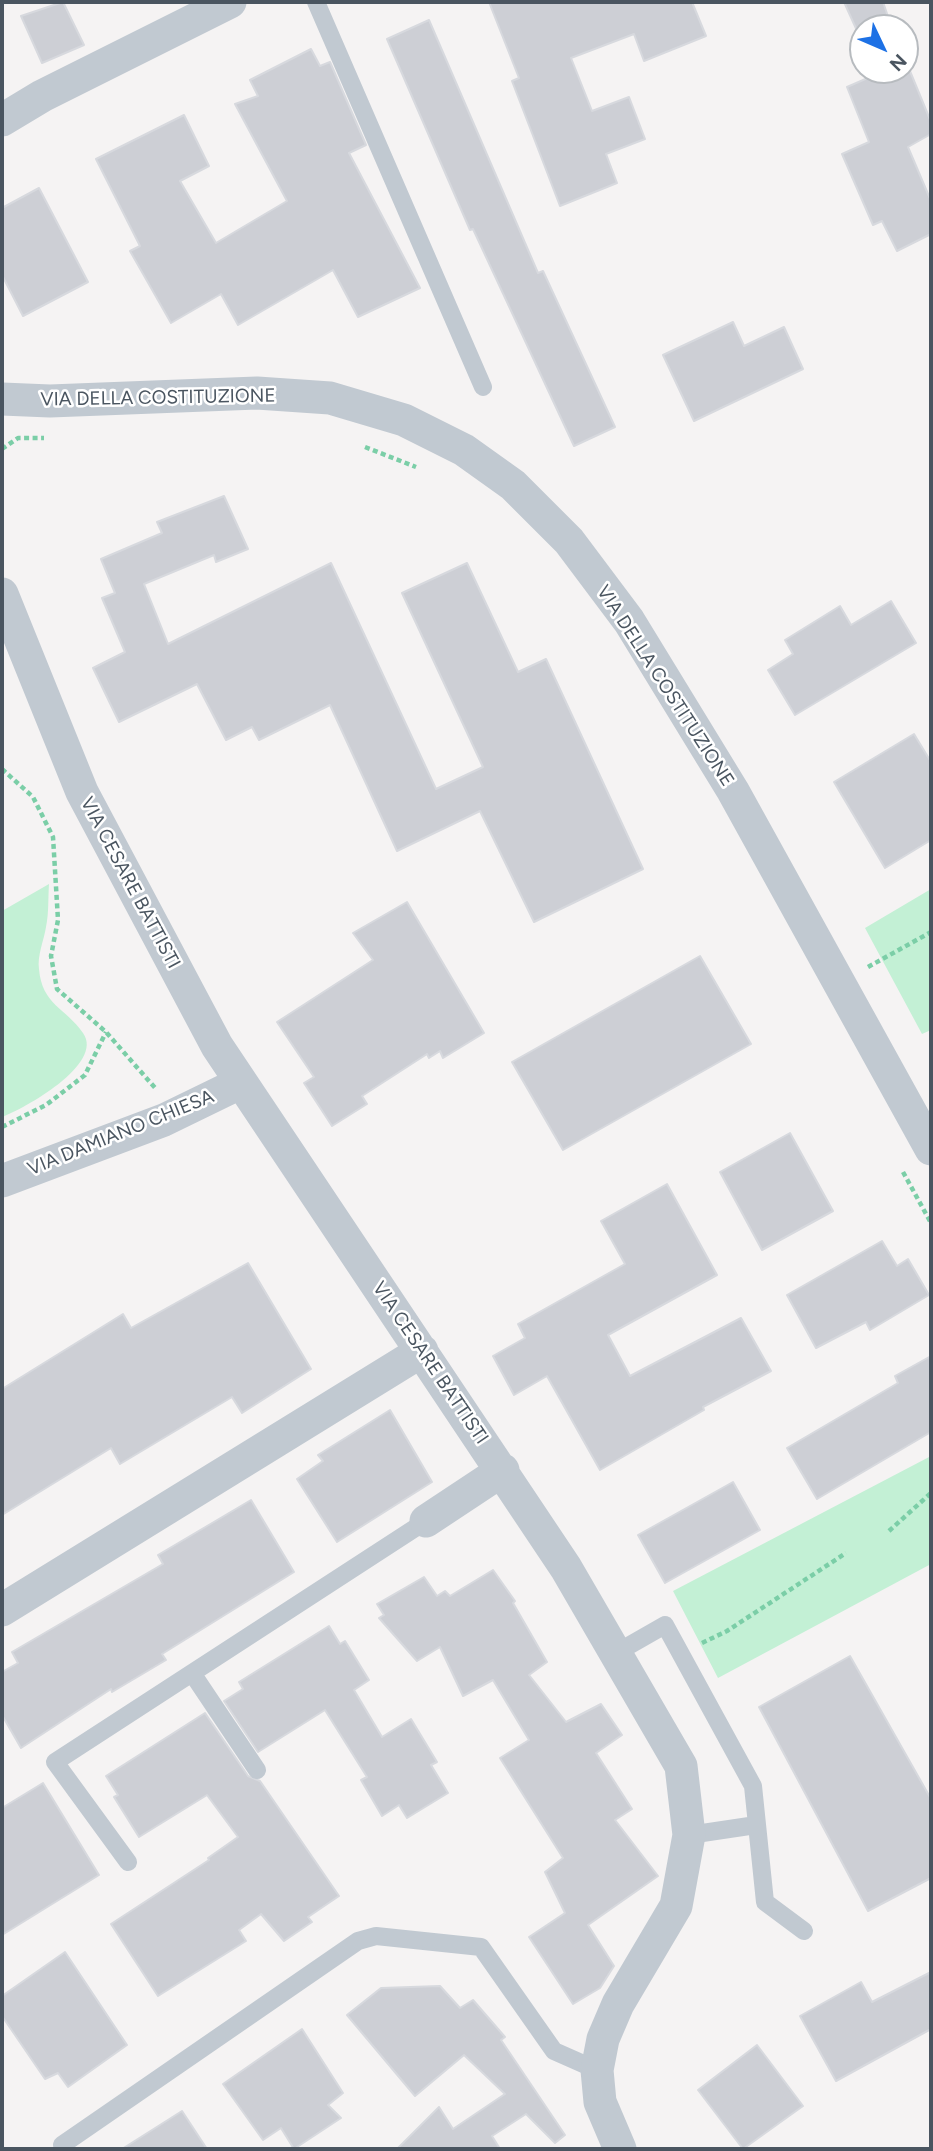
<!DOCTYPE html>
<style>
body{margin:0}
#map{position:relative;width:933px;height:2151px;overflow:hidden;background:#f5f3f3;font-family:Figtree,sans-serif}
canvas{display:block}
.frame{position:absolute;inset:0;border:4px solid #4a5560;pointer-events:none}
.north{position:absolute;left:849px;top:14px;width:70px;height:70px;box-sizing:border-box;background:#fff;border:2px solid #b7bbbf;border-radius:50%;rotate:134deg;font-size:19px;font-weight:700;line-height:28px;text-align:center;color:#4a5560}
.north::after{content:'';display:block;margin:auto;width:24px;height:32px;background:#1d71e5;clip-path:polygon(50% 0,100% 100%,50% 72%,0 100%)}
</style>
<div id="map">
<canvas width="933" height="2151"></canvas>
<div class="frame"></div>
<div class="north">N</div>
</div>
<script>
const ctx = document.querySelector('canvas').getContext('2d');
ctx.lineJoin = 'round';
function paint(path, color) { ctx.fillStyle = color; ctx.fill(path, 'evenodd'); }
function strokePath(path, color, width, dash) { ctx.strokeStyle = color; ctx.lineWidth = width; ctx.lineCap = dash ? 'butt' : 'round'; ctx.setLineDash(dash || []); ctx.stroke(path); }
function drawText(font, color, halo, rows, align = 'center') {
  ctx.font = font + ' Figtree,sans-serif'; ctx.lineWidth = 5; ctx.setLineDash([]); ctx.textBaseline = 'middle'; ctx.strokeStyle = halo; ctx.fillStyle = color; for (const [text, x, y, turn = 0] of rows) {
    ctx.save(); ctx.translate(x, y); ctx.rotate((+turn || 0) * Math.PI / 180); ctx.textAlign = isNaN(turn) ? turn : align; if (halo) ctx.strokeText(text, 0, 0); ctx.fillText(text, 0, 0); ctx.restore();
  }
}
paint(new Path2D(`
 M49,884C48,898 49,913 46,927C44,940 37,956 39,969C42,1005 66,1008 83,1033C105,1064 24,1109 2,1117V911Z
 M931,889V1030L922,1034L865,928Z
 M931,1456V1564L718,1678L673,1591Z`), '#c3f0d5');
const building = new Path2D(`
 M63,2L84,45L42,63L21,16Z
 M489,2H692L706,36L644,61L634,34L571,58L592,111L629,97L645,139L606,154L617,183L560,206L512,81L519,78Z
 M844,2H883L892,28H863V44Z
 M429,20L538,273L543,271L615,427L574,446L473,229L470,230L387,39Z
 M311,49L320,66L330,62L366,145L349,153L420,288L358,317L333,270L238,325L221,294L171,323L130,251L140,246L96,159L184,115L209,166L180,181L216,243L287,201L235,104L258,96L250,80Z
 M905,59L931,122V134L908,147L931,201V234L897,251L882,221L873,225L842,154L869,142L847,87L877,74L875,70H905Z
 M39,188L88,282L23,316L2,275V208Z
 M733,322L744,346L784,327L803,369L694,421L663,355Z
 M224,496L248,549L216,562L214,555L144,584L168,644L331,563L436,789L483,767L402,593L467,563L518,672L546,659L643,869L534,922L480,811L397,851L330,705L259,740L252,727L226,740L197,684L119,722L93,668L125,652L102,598L115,593L101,559L162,533L157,522Z
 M891,601L916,643L795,715L768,670L793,654L785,640L840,606L851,625Z
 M914,734L931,762V840L885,868L834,782Z
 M407,902L484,1033L443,1058L440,1051L429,1058L427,1054L362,1096L367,1104L332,1126L304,1083L314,1077L277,1022L373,960L353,933Z
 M700,956L751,1044L563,1150L512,1062Z
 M790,1133L833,1211L762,1250L720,1172Z
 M667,1184L717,1275L608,1335L630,1376L741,1318L771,1371L703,1407L704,1410L600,1470L547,1376L514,1395L493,1356L525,1338L518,1324L625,1264L601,1221Z
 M882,1241L897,1266L908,1259L929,1295L870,1330L866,1322L816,1348L787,1295Z
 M248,1263L311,1369L242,1413L232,1397L120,1464L111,1448L2,1515V1389L123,1314L131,1328Z
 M931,1356V1432L817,1499L787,1448L898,1383L895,1376Z
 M390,1410L432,1482L337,1542L297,1479L323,1461L318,1455Z
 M733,1482L760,1530L665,1583L638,1535Z
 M251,1500L294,1572L162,1654L166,1660L112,1692L111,1689L21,1748L2,1715V1672L18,1663L12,1652L163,1564L158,1555Z
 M493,1570L515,1601L513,1603L547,1662L529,1675L566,1722L601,1704L622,1735L596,1753L632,1809L615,1820L658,1876L588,1925L614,1966L600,1988L573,2004L529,1937L565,1913L545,1872L563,1858L500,1758L529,1740L493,1680L463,1696L440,1647L417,1661L379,1618L384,1615L377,1604L424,1577L437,1596L445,1591L450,1596Z
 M329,1626L340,1644L345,1641L369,1680L354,1690L382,1737L411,1719L437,1762L431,1765L448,1793L407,1818L399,1805L382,1816L361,1780L367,1777L325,1710L258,1752L224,1701L243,1689L239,1682Z
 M850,1656L931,1799V1878L868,1911L759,1707Z
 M205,1713L248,1776L260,1781L339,1896L308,1917L312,1922L284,1941L261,1914L239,1930L246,1941L158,1996L111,1924L209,1860L208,1858L238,1837L207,1795L139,1837L114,1797L118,1795L106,1776Z
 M43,1783L99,1875L2,1935V1808Z
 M65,1952L127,2045L68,2087L58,2073L45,2079L2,2016V1996Z
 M931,1972V2029L836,2081L800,2016L861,1982L872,2002Z
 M440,1986L460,2008L473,2000L505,2037L501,2040L565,2135L555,2143L526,2114L492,2136L500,2149H397L439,2107L453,2129L505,2094L464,2055L415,2096L347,2015L381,1988Z
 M302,2029L343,2093L328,2105L341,2118L294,2149L281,2128L263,2140L223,2084Z
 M757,2045L803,2106L743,2149L698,2090Z
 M182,2111L207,2149H122Z`);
paint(building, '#cdcfd5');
strokePath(building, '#d7d9de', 2);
strokePath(new Path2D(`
 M365,447L416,467
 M2,449L18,438H44
 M2,769L33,797L53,837L58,920L51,956L57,989L106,1032L156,1089
 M868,967L931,932
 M2,1127L46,1105L85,1075L106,1032
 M903,1172L931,1223
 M889,1531L931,1493
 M702,1643L727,1631L846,1553`), '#7bcea7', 4.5, [5, 3.5]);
strokePath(new Path2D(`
 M316,2L483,387
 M616,1653L665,1625L753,1786L765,1902L804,1931
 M192,1673L257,1770
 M689,1835L756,1825
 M128,1862L55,1762L426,1521
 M62,2145L358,1941L376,1936L481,1947L554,2051L597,2070`), '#c1c9d1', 18);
strokePath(new Path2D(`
 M2,120L42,96L230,2
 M2,399L50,401L257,393L330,398L404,420L464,450L513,485L569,541L629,621L733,791L931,1149
 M2,594L82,792L217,1046L566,1568L681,1766L689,1835L676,1906L618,2004L603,2039L597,2070L600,2102L620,2149
 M2,1181L164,1120L240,1083
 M426,1521L503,1470
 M2,1610L422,1351`), '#c1c9d1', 33);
drawText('19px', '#4a5560', '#fff', [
 ["VIA DELLA COSTITUZIONE",158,398,-1],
 ["VIA DELLA COSTITUZIONE",665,686,57],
 ["VIA CESARE BATTISTI",130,883,62],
 ["VIA DAMIANO CHIESA",121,1133,-22],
 ["VIA CESARE BATTISTI",430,1363,56]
]);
</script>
